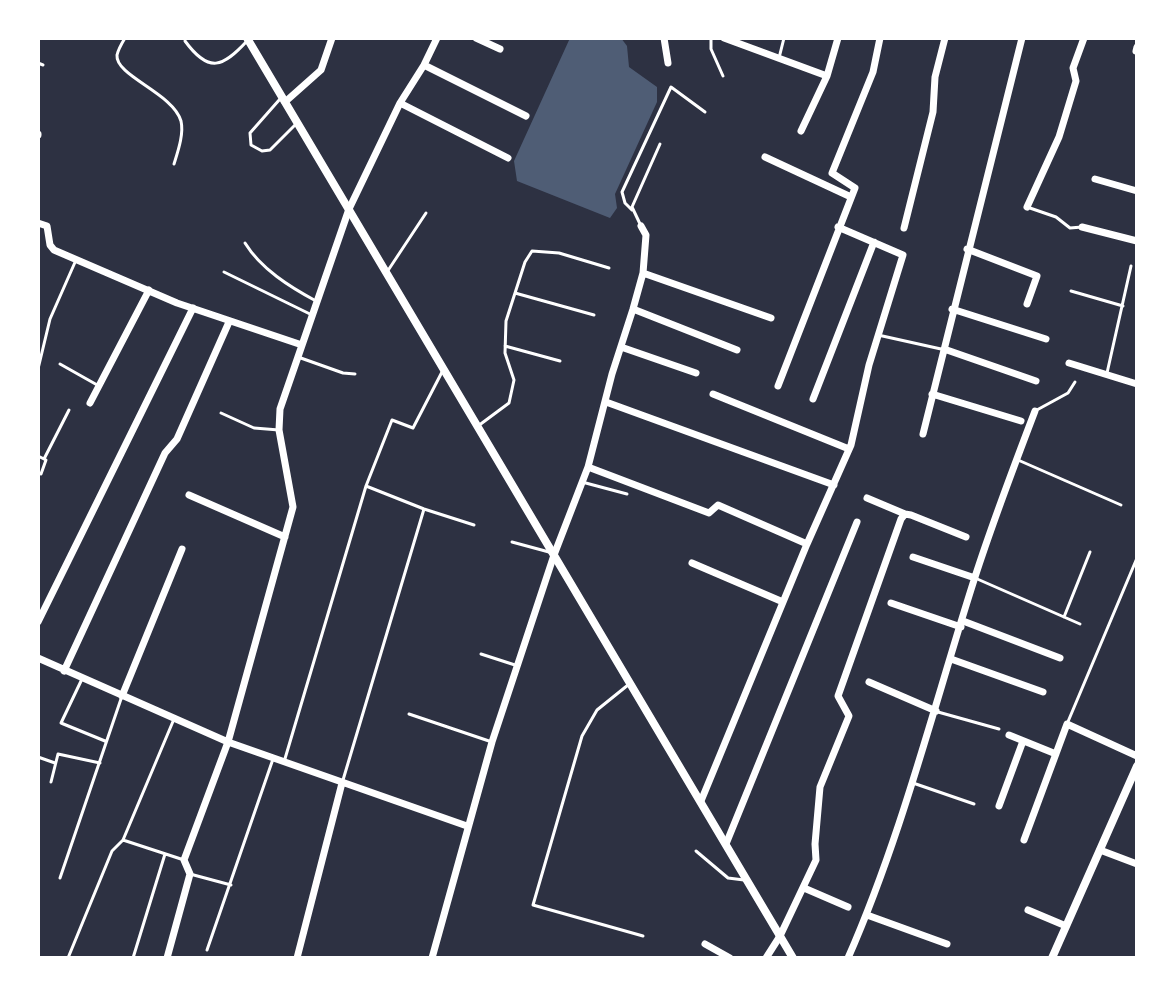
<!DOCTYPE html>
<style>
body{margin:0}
#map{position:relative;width:1175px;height:996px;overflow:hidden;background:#2d3142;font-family:Inter,sans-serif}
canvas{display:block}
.frame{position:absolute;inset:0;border:40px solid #fff;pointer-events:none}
</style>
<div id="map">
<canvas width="1175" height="996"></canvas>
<div class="frame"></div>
</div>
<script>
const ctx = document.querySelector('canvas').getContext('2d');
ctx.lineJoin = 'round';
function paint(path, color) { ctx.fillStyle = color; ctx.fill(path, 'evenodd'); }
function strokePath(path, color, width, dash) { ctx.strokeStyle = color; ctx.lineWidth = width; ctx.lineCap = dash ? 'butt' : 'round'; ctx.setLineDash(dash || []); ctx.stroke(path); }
paint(new Path2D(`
 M570,38H621L627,46L629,67L657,87V102L615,194L617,208L610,218L517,181L514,161Z`), '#4f5d75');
strokePath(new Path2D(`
 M125,38C122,43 118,50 117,55C115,76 173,93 181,121C184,134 178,151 174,164
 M711,38V49L723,76
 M185,41C209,74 223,67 247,41
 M779,58L784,38
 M38,63L43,65
 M280,99L250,133L251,145L262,151L270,150L297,123
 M1027,207L1056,217L1070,228L1082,227
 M632,210L625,203L622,192L671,87L705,112
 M641,226L632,207L660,144
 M245,243C261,269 290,287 316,301
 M224,272L312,315
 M387,272L426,213
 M1071,291L1123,306
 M515,293L594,315
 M878,335L941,349
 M505,346L560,361
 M298,357L343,373L355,374
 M60,364L99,386
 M38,369L50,319L76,260
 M1107,373L1131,266
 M1035,411L1068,393L1075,382
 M221,413L254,428L279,430
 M478,426L509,403L514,380L505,353L506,321L525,262L532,251L559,253L609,268
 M38,456L46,460L41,474
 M44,459L69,410
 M1018,460L1121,505
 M582,482L627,494
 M366,486L424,509L474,525
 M512,542L549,552
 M975,578L1080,624
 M1064,617L1090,552
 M481,654L515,665
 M82,679L61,723L105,741
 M628,685L597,710L582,736L533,905L643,936
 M938,712L999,729
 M409,714L489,741
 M1067,724L1137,558
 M38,757L55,763
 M284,762L366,486L392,420L413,428L442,372
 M343,780L424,509
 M51,782L58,754L100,763
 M913,783L974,804
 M123,840L184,860
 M696,851L728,878L744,880
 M190,874L231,885
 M60,878L122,696
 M207,950L273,759
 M68,958L112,851L123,840L174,719
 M133,958L165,854`), '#fff', 3);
strokePath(new Path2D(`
 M476,38L500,49
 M664,38L668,63
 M724,38L827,76
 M1136,51L1137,47
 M424,65L526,116
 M285,102L321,70L332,38
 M400,103L508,158
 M801,131L827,76L838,38
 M38,135V134
 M765,157L851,197
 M1095,179L1137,191
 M1027,207L1059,137L1076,81L1073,68L1084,38
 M38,223L47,226L50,245L54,250L177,303L302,345
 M1082,227L1137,241
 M904,228L933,112L935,77L945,38
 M967,249L1037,276L1027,304
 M643,273L771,318
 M633,309L737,350
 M952,309L1046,339
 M621,347L696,373
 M944,349L1036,381
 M1069,363L1137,384
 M778,386L855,188L832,173L873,72L880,38
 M713,394L849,449
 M932,394L1021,421
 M813,399L874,242
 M606,402L834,485
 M90,403L149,290
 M923,434L1022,38
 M588,467L709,513L718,505L807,544
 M189,495L285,537
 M867,498L905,514
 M913,557L975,578
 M692,563L783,602
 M891,603L961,627
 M963,621L1060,658
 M38,622L193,308
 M38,658L228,742L467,826
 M951,659L1043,692
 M64,671L165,453L177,439L229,322
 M869,682L936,711
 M122,696L182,549
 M1009,735L1056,754
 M701,801L807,544L851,445L869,365L903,255L838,227
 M999,806L1023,741
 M1024,840L1067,724L1137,756
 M726,844L857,522
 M1100,850L1137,864
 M804,888L848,907
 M1028,910L1066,926
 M867,915L947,944
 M705,944L730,958
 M167,958L190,874L184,860L228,742L293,507L279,430L280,409L349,209L400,103L424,65L437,38
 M297,958L342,783
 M432,958L492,742L554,555L588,467L612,374L633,309L643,273L646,235L641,226
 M766,958L780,936L816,860L815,844L820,787L849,716L838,696L901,519L905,514L911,515L966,537
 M848,958C902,835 934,705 975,577C993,521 1014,466 1035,411`), '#fff', 7);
strokePath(new Path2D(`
 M247,38L793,958
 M1052,958L1137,766`), '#fff', 8);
</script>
